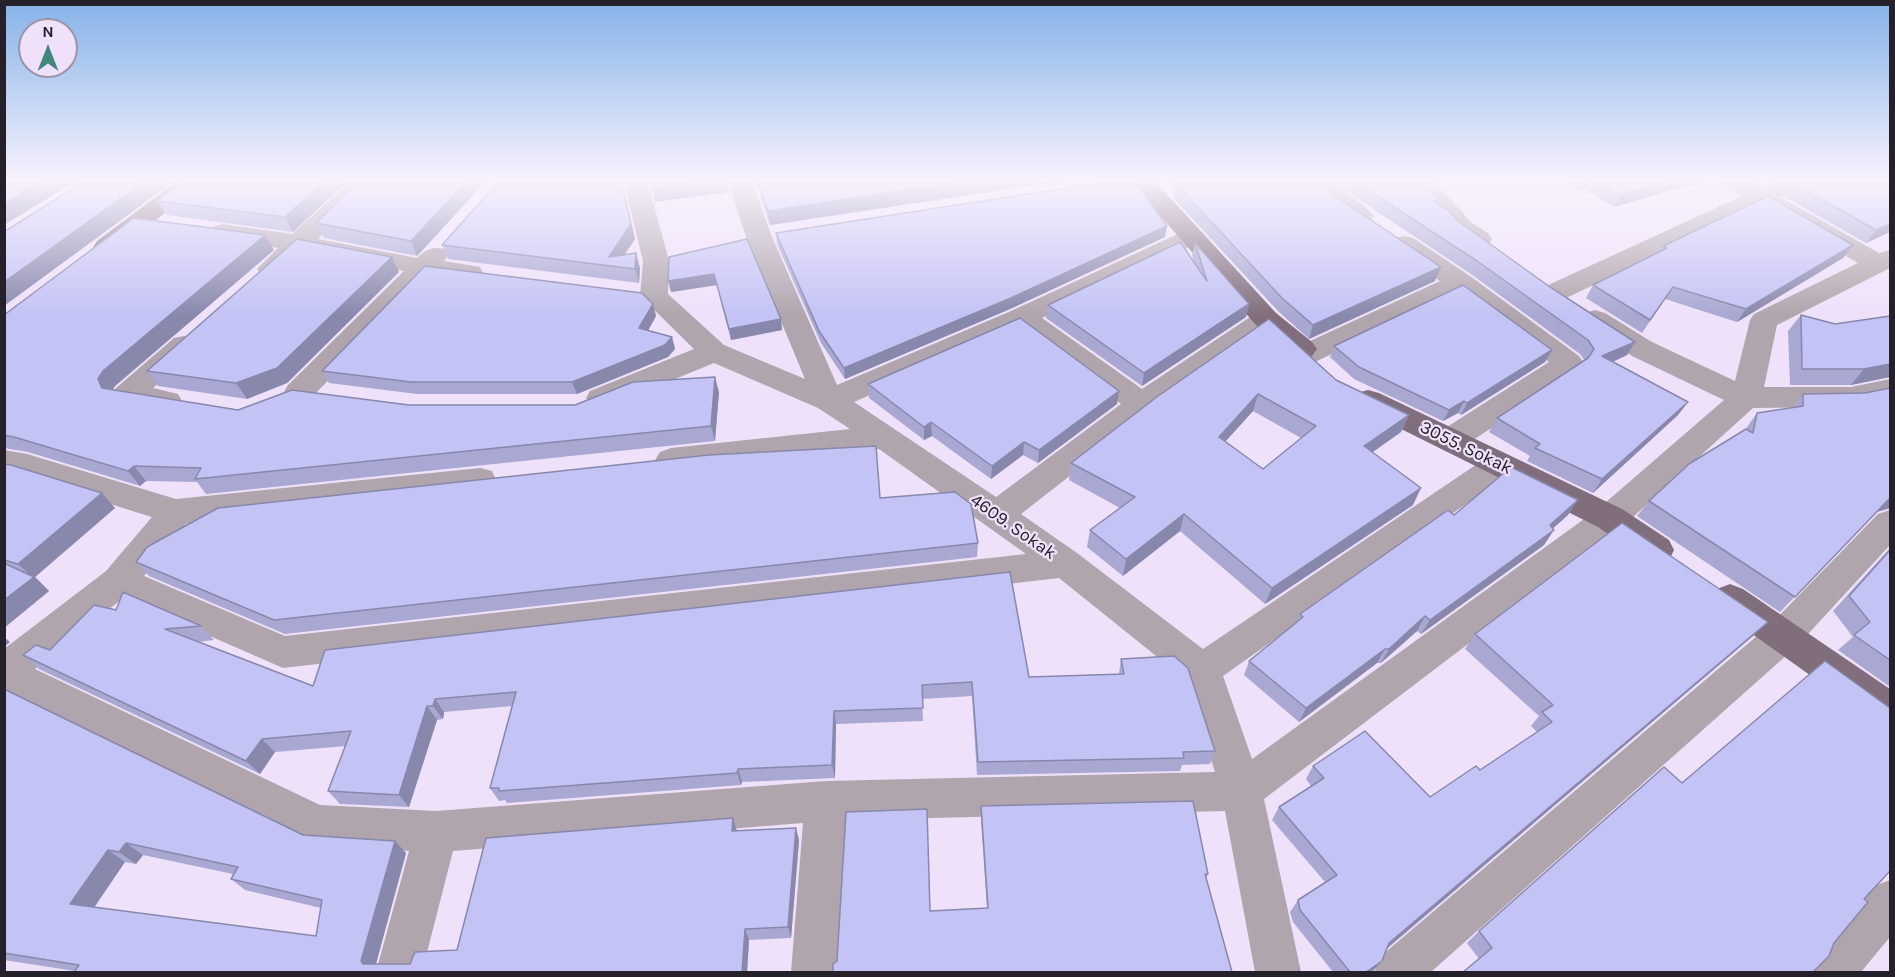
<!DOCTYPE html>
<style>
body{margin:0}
#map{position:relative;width:1895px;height:977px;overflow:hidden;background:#efe1fa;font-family:Karla,sans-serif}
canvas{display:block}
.frame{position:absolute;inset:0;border:6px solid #252029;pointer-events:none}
.north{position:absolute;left:18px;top:18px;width:60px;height:60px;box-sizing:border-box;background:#efe1fa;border:2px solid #9e94a6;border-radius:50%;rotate:0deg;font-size:16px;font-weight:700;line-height:24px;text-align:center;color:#252029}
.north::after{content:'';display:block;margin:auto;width:21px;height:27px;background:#42877e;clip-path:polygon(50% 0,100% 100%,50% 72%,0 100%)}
</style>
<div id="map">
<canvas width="1895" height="977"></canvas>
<div class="frame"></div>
<div class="north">N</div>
</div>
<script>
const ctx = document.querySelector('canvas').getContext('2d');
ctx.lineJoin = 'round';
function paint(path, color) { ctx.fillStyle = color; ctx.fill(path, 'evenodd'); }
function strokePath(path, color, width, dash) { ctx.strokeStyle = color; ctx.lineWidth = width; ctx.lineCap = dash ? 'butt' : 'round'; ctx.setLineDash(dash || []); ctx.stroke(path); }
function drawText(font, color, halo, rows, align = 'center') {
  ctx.font = font + ' Karla,sans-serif'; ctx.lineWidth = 4.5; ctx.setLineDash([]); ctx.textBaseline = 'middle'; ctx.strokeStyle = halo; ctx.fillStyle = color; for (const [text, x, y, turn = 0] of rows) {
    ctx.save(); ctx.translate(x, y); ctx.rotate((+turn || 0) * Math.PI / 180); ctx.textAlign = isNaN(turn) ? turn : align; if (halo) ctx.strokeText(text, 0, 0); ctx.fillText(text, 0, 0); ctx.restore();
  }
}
paint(new Path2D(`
 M353,179H379L318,239L417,258C426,249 432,246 444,249L448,255L444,261L480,267L483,273L480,279L470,281L430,276L310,399L299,402L288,399L284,392L288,385L404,271L304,252C290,264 280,280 261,275L257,269L278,248L213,237L209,232L213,227L222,224L292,234Z
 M623,179H647L669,261L668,294L724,345L805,379L746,237L727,179H751L772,237L837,385L1011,311L1182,232L1191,229L1200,232L1204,237L1200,242L1042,318L1142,389L1256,313L1266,310L1276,313L1280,319L1276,325L1153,411L1021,514L1077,553L1203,649L1489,456L1500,452L1511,456L1516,464L1511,472L1223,676L1252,759L1598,509L1724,400L1632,356L1585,325L1581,319L1585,313L1595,310L1605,313L1652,342L1735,381L1750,320L1754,314L1858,263L1760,206L1564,299L1554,301L1544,299L1540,293L1544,287L1742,196L1722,184L1719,179H1748L1762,187L1779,179H1810L1807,184L1780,197L1879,253L1890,250V268L1777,325L1764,387H1851L1890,379V399L1851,407L1753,408L1622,527L1264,799L1301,972H1255L1225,811L846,820L837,972H791L803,823L453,851L422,972H376L409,851L317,845L4,691V649L106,571L152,517L26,478L4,474V450L27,454L176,499L480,468L492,471L496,480L492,489L480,492L186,524L144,576L285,636L1026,554L879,449L671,472L660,468L655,460L660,452L671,448L850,429L818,408L714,363L612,405L601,408L590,405L586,398L590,391L694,349L640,296L643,261ZM1019,329L1121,404L996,497L854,402ZM1059,578L1186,680L1215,772L826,781L436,811L320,805L35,669L123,598L283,668Z
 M1305,179H1330C1342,194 1363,200 1374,216L1370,221C1345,228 1318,198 1305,179Z
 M1407,179H1432L1472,223L1488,233L1492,239L1488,245C1481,246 1476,247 1470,244C1449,235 1420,198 1407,179Z
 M1404,236L1413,238L1470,276L1579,356L1584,363L1579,370L1461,448L1450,451L1439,448L1434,440L1439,432L1549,362L1458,294L1317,361L1307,364L1297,361L1292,354L1297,347L1440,281L1395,250L1391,244L1395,238Z
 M184,336L194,338L198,345L194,352L153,388L178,394L182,401L178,408L167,411L116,402L112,395L116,388L174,338Z
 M1890,510V545L1797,646L1431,972H1374L1381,956L1771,624L1878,514Z
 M1890,880V937L1861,972H1809L1816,956L1874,886Z`), '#b0a5ad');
paint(new Path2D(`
 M180,179H207L115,253L106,255L97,253L93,247L97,241Z
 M1128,179H1153L1276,313L1312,342L1317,349L1312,356L1302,359L1292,356L1256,325Z
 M1368,390L1379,393L1622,509L1669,540L1674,550L1669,560L1657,564L1645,560L1598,527L1357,407L1353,400L1357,393Z
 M1730,584L1743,589L1890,689V727L1876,722L1717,609L1712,599L1717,589Z`), '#816e7c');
paint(new Path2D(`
 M350,179L293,232L167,215L157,201Z
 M488,179L417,256L324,238L316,223Z
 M501,179H621L635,239L624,255L640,268L639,283L448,259L442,245Z
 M753,179H1074L770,225L761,199L759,188H757Z
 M1169,179H1316L1323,188L1435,281L1309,339L1278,311L1175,200Z
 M1332,179H1414L1437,203L1458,221L1550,287L1635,342L1627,355L1613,362L1688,402L1678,415L1593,493L1527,461L1530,456L1489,432L1497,418L1585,361L1580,354L1471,274L1340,187Z
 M1563,179H1709L1614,207L1585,189L1580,190Z
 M1794,184L1890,232L1866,243L1785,197Z
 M776,233L1165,237L1010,309L845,379L821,343L777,244Z
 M747,239L781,319L782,330L731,340L717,285L671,292Z
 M1195,243L1249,304L1246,317L1142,386L1046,318L1048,305L1195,264L1192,256Z
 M1853,245L1843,258L1737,322L1665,299L1642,333L1586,298L1593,285L1660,252L1663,246Z
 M274,250L115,386L112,390L238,410L409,405H575L719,392L715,441L206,494L197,482L146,481L140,486L28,452L4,448V315Z
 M399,272L287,383L247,399L158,386L147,371Z
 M653,304L656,316L648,331L672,337L675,349L668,357L577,394H417L329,383L322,371Z
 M1801,315L1835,324L1890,316V378V377L1851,385H1790L1788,331Z
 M1269,319L1336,380L1409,415L1401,432L1373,452L1413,505L1265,604L1180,531L1123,576L1087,547L1090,530L1120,508L1069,480L1071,463ZM1253,411L1301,438L1263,469L1225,442Z
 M1334,346L1552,350L1545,362L1461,415L1458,413L1443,421L1354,379L1330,357Z
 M868,384L1117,404L1038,463L1023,455L991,479L932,436L924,440L869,398Z
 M1890,388V508L1877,512L1780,612L1637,516L1649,501L1745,430L1757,413L1792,408L1803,394L1865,393Z
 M4,464L115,508L35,577L49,591L4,628Z
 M880,498L978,543L977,557L285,634L149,576L136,562Z
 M1454,515H1568L1553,528L1544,545L1421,634L1417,631L1381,663H1377L1299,722L1244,675L1249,661L1297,621L1300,614Z
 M1890,548V687L1838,650L1853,637L1833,611Z
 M116,610L201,626L214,640L198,642L313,686L1029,677L1119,674L1121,659L1215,751L1210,764L1182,765L1180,771L977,775L972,696L922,699L923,721L836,724L835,778L742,782L741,785L507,803L505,800L499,801L490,788L512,706L444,712L443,719L437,720L409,807L340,804L328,791L346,746L275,752L260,774L39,669L23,655L50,650Z
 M1768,622L1753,636L1388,948L1371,972H1333L1293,922L1290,912L1298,900L1325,882L1272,820L1279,807L1311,786L1306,779L1313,766L1430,797L1480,770L1537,732L1531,726L1539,716L1465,649L1475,634Z
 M4,689L303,835L406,853L376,964H410L457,950L737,831L799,840L791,938L749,940L747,972L75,971L4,960ZM143,855L233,874L231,879L245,890L321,908L316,936L94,908L125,862L136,864Z
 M1682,783L1864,899L1834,943L1479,959L1467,943L1479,931Z
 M981,806L1208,874L1206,879L1232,972L930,911L987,909L981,819Z`), '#a8a8d3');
paint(new Path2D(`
 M46,179H77L73,183L4,225V204Z
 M148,179H177L4,306V282Z
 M327,179H350L293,232L285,217Z
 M469,179H488L417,256L411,241Z
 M620,179H621L635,239L617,266L609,257Z
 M717,179H727L729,192L655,202L652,188Z
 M755,179H759V188H757Z
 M980,179H1074L770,225L768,211Z
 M1586,179H1590L1585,189L1580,190Z
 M1676,179H1709L1614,207L1620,195Z
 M1890,224V232L1866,243L1876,230Z
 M1167,226L1165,237L1010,309L845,379L844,368Z
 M265,235L274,250L115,386L110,394L102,388L98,379L103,371Z
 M1853,245L1843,258L1737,322L1746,309Z
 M636,253L640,268L639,283L635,269Z
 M392,257L399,272L287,383L247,399L236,383Z
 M1441,267L1435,281L1309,339L1313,325Z
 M714,274L717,285L671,292L668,281Z
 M653,304L656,316L642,341L639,328Z
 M1249,304L1246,317L1142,386L1144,373Z
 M781,319L782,330L731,340L729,329Z
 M672,337L675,349L668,357L577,394L572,382Z
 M1635,342L1627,355L1594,370L1602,356Z
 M1552,350L1545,362L1461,415L1467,403Z
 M1890,364V377L1851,385L1864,369Z
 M715,377L719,392L715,441L711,426Z
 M1119,391L1117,404L1038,463L1039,450Z
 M1258,394L1253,411L1214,454L1219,437Z
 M1464,401L1458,413L1443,421L1449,410Z
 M1688,402L1678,415L1593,493L1602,479Z
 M1409,415L1401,432L1357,463L1364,446Z
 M931,422L932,436L924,440V427Z
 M1024,442L1023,455L991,479L992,466Z
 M134,466L146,481L140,486L128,471Z
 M1421,488L1413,505L1265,604L1272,588Z
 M102,493L115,508L35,577L49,591L4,628V600L33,578L18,564Z
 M1890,498V508L1876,512Z
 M1578,500L1568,515L1540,540L1550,525Z
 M1184,514L1180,531L1123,576L1126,559Z
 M1554,530L1544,545L1421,634L1430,620Z
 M1425,616L1417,631L1381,663L1389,649Z
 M1768,622L1753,636L1380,954L1389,943Z
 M4,637L10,642L4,647Z
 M1385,649L1377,663L1299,722L1306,708Z
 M435,699L444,712L443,719L433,706Z
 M427,706L437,720L409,807L399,795Z
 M834,711L836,724L835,778L832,765Z
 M262,739L275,752L260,774L246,761Z
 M738,769L742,782L741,785L737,773Z
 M733,818L737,831H732Z
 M796,828L799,840L791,938L788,927Z
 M395,841L406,853L374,971L363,964L361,961Z
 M126,843L143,855L136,864L119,852Z
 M108,850L125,862L88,916L70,904Z
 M745,929L749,940L747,972H742Z
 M1382,961L1372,972H1366Z`), '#8888ac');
const building = new Path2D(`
 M19,179H46L4,204V182Z
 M86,179H148L4,282V232L83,182Z
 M187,179H327L285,217L157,201Z
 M361,179H469L411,241L316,223Z
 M501,179H620L631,224L609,257L636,253L635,269L442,245Z
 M650,179H717L652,188Z
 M758,179H980L768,211L759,184Z
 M1125,179H1133L1167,226L1011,298L844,368L819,331L776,233Z
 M1175,179H1316L1323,188L1441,267L1313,325L1282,298L1178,186Z
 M1351,179H1414L1429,189L1439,199L1434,201L1448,210L1458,221L1550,287L1635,342L1602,356L1688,402L1602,479L1535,448L1540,444L1497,418L1588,358L1594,349L1588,340L1477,261Z
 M1594,179H1676L1620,195Z
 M1804,179H1890V224L1876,230L1794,184Z
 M1768,196L1853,245L1746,309L1673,287L1650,320L1593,285L1667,248L1663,246Z
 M134,218L265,235L103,371L98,379L102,388L238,410L292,390L409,405H575L633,382L715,377L711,426L195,479L201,468L134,466L128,471L14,437L4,435V315Z
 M297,239L392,257L277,368L236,383L147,371Z
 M747,239L781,319L729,329L714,274L668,281L669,257Z
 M1180,242L1207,281L1195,243L1249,304L1144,373L1048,305Z
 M425,266L642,293L653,304L639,328L672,337L665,345L572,382H411L322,371Z
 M1463,285L1552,350L1467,403L1464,401L1449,410L1359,367L1334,346Z
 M1801,315L1835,324L1890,316V364L1864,369H1802Z
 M1020,318L1119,391L1039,450L1024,442L992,466L931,422L924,427L868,384Z
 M1269,319L1336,380L1409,415L1364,446L1421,488L1272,588L1184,514L1126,559L1090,530L1135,497L1071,463L1158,396ZM1258,394L1316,426L1263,469L1219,437Z
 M1890,388V498L1795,597L1649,501L1689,464L1746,429L1753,433L1757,413L1803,406V394L1865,393Z
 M876,446L880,498L955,492L971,504L978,543L274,620L136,562L147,547L218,508L709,455Z
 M4,464L11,465L102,493L18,564L4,560Z
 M1511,467L1578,500L1550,525L1554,530L1430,620L1425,616L1389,649H1385L1306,708L1249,661L1303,617L1300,614L1448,510L1454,515Z
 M1622,523L1768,622L1389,943L1382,961L1366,972H1350L1300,910L1298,900L1337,875L1279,807L1324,778L1313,766L1365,731L1430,797L1476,766L1480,770L1552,722L1542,712L1553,705L1475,634Z
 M1890,550V660L1854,635L1870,622L1849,596Z
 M4,563L34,577L4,600Z
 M1010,572L1029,677L1124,674L1121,659L1174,656L1188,668L1215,751L1183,752L1184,758L978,762L972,682L922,685L923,708L834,711L832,765L738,769L737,773L499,791V788H490L516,692L435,699L433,706H427L399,795L328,791L351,731L262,739L246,761L23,655L36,645L50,650L94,605L116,610L123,592L201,626L165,629L313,686L325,650Z
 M1825,661L1890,708V871L1864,899L1868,902L1834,943L1829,956L1813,972H1463L1492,948L1479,931L1664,767L1682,783Z
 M4,689L303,835L395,841L361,961L363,964H410L415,952L457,950L486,838L733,818L732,831L796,828L788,927L745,929L742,972H74L79,965L4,953ZM126,843L238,867L231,879L322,900L316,936L70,904L108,850L119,852Z
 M1193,801L1208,874H1205L1232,972H833V964L837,961L846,812L927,809L930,911L988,908L981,806Z`);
paint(building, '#c3c3f5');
strokePath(building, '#8888ac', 1.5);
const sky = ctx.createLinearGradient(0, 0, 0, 316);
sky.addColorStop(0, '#84b2e8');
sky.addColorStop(0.57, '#f8f2fd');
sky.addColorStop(1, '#f8f2fd00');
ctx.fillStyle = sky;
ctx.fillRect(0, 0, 1895, 316);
drawText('18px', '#252029', '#efe1fa', [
 ["3055. Sokak",1466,448,26],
 ["4609. Sokak",1013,527,35]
]);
</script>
